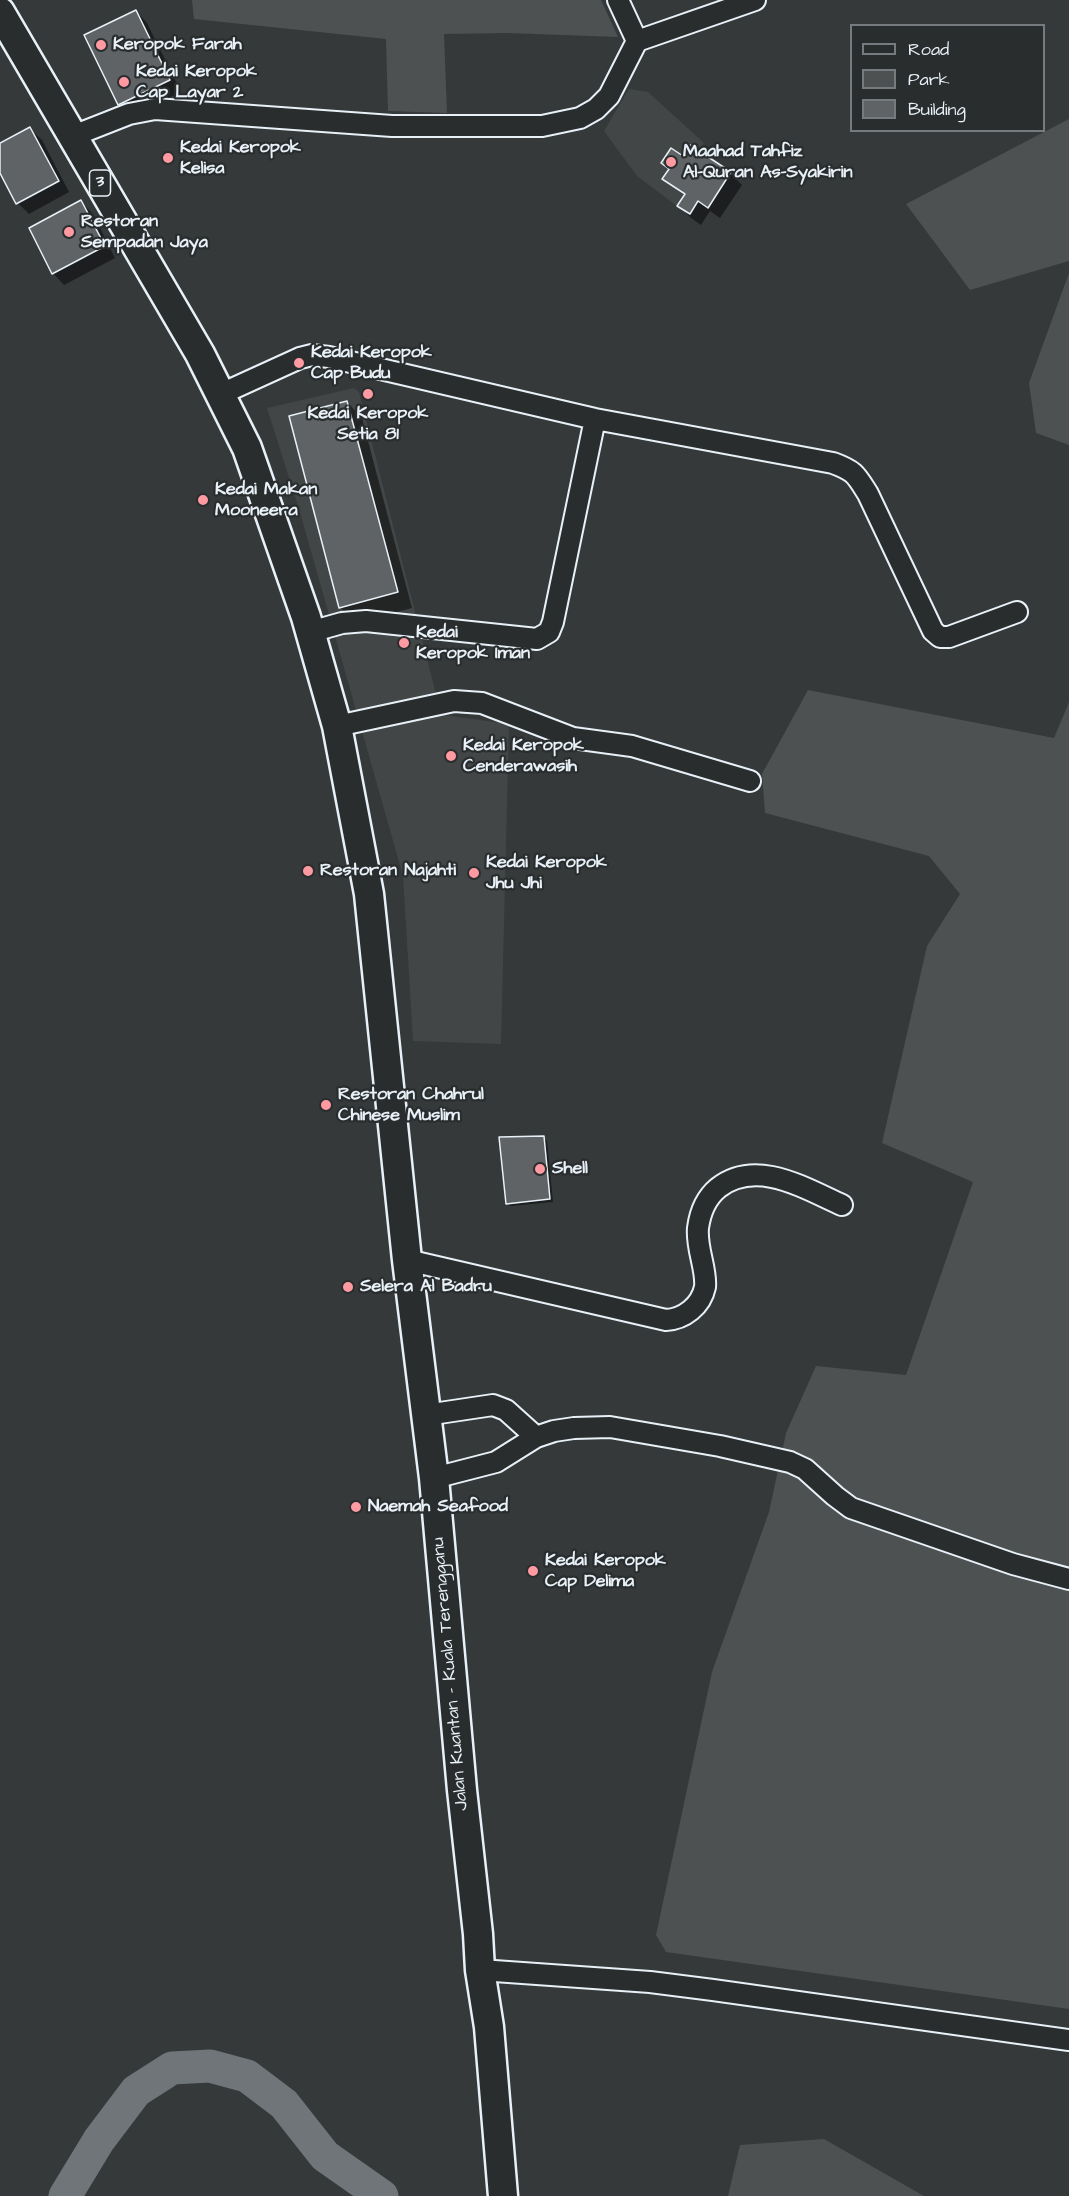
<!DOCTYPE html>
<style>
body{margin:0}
#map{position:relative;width:1069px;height:2196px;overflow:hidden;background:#35393a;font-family:"Architects Daughter",sans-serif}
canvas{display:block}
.legend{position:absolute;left:850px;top:24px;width:195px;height:108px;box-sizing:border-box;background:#2a2d2e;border:2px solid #767b7f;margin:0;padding:8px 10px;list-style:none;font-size:18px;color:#e8f1f8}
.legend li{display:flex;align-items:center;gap:12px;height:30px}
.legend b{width:30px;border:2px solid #767b7f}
</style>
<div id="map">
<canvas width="1069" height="2196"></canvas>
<ul class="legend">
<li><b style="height:8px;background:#2a2d2e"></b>Road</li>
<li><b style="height:16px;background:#4d5152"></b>Park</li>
<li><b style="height:16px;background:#5f6365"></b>Building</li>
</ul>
</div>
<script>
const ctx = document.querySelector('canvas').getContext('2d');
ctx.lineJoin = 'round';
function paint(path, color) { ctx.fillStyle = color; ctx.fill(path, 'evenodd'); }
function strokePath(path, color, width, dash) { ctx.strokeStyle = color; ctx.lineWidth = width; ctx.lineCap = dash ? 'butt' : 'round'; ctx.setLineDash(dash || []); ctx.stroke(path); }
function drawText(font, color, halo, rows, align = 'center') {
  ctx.font = font + ' "Architects Daughter",sans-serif'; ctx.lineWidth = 4.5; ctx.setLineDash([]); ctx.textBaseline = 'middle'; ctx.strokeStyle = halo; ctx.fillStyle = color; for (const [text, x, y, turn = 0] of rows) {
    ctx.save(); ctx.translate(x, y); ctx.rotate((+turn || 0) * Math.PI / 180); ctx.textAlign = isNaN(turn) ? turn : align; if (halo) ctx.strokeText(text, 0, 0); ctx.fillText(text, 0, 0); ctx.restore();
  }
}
paint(new Path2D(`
 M629,89L648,92L704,143L699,151L731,172L708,208L698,201L690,214L677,206L637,176L604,131Z
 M354,388L359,392L436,694L444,715L509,724L501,1044L413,1041L403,876L299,509L267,408Z`), '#424647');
paint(new Path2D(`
 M192,0H601L618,37L507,33L444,34L447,113L388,111L386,39L194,19Z
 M1069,119V261L970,290L906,204Z
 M1069,273V445L1036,433L1029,383Z
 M808,690L1054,738L1069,702V2009L666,1952L656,1935L712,1672L769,1512L786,1433L816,1366L906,1375L973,1182L882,1143L927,946L960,894L929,856L765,813L762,774Z
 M824,2139L924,2196H728L740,2145Z`), '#4d5152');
paint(new Path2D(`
 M136,11L147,23L181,92L131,116L119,105L86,36Z
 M30,129L42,140L69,192L29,214L18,203L0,170V145Z
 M691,148L730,173L742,185L720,218L710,211L701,225L690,217L679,206L685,196L664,179L670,170L663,163L684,158Z
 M81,202L93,214L115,258L64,285L53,273Z
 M347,402L362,418L412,608L355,623L340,607Z
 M543,1138L547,1141L553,1202L510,1206L507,1203Z`), '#0007');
strokePath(new Path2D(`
 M65,2196L99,2140L136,2091L172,2068L210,2066L247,2076L284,2104L325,2156L382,2196`), '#707579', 33);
const building = new Path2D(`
 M136,10L170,80L118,105L84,35Z
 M30,127L59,181L16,204L0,173V143Z
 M690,145L731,172L708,208L698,201L690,214L677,206L685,194L662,179L669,169L661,163L671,148L683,156Z
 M81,200L105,246L52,274L29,228Z
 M347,401L398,592L339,608L289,416Z
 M544,1136L550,1199L506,1204L499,1137Z`);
paint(building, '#5f6365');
strokePath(building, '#e8f1f8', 1.5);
const minor = new Path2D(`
 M618,0L637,41
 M73,136L129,114L155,109L392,126H542L580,118L596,109L609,96L637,41L755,0
 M221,394L300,358L312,355L329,357L595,419L833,463C855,471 856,475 868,494L933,631L940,637H949L1017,612
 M310,632L342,623L366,621L537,639L549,632L553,622L595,419
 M337,726L454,701L482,703L573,738L632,746L750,781
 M407,1260L666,1320C684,1319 701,1306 705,1287C707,1270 696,1248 698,1228C700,1213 706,1198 718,1188C756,1158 804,1188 842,1205
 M426,1415L493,1405L506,1410L536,1437
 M434,1478L496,1462L536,1437L554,1431L574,1428L610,1427L720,1446L790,1462L805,1469L835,1496L851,1508L1013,1564L1069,1579
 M480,1970L650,1982L713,1990L1069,2040`);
const highway = new Path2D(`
 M0,12L200,354L247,448L306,617L337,726L369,894L407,1260L434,1478L462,1790L478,1934L480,1970L489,2027L503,2196`);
strokePath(minor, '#e8f1f8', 24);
strokePath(highway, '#e8f1f8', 33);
strokePath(minor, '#2a2d2e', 20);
strokePath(highway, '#2a2d2e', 28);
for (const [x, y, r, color] of [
 [101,45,6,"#ff9aa2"],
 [124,82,6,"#ff9aa2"],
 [168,158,6,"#ff9aa2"],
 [671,162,6,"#ff9aa2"],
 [69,232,6,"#ff9aa2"],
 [299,363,6,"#ff9aa2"],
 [368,394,6,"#ff9aa2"],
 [203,500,6,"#ff9aa2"],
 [404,643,6,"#ff9aa2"],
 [451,756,6,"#ff9aa2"],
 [308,871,6,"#ff9aa2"],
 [474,873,6,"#ff9aa2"],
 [326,1105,6,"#ff9aa2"],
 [540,1169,6,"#ff9aa2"],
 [348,1287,6,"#ff9aa2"],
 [356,1507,6,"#ff9aa2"],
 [533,1571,6,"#ff9aa2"]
]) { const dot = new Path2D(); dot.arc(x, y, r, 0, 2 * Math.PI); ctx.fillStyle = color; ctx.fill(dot); strokePath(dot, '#2a2d2e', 2); }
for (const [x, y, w] of [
 [100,183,21]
]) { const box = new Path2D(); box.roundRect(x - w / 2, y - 13, w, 26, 4.5); ctx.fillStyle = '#2a2d2e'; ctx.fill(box); strokePath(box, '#e8f1f8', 1.5); }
drawText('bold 16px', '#e8f1f8', null, [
 ["3",100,183]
]);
drawText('bold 18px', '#e8f1f8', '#2a2d2e', [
 ["Keropok Farah",113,45],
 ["Kedai Keropok",136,72],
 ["Cap Layar 2",136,93],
 ["Kedai Keropok",180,148],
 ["Kelisa",180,169],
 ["Maahad Tahfiz",683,152],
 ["Al-Quran As-Syakirin",683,173],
 ["Restoran",81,222],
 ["Sempadan Jaya",81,243],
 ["Kedai Keropok",311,353],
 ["Cap Budu",311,374],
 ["Kedai Keropok",368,414,"center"],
 ["Setia 81",368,435,"center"],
 ["Kedai Makan",215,490],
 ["Mooneera",215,511],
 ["Kedai",416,633],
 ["Keropok Iman",416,654],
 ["Kedai Keropok",463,746],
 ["Cenderawasih",463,767],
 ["Kedai Keropok",486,863],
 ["Jhu Jhi",486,884],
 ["Restoran Najahti",320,871],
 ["Restoran Chahrul",338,1095],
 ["Chinese Muslim",338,1116],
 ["Shell",552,1169],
 ["Selera Al Badru",360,1287],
 ["Naemah Seafood",368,1507],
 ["Kedai Keropok",545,1561],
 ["Cap Delima",545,1582]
], 'left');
drawText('18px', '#e8f1f8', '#2a2d2e', [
 ["Jalan Kuantan - Kuala Terengganu",451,1674,-95]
]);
</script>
